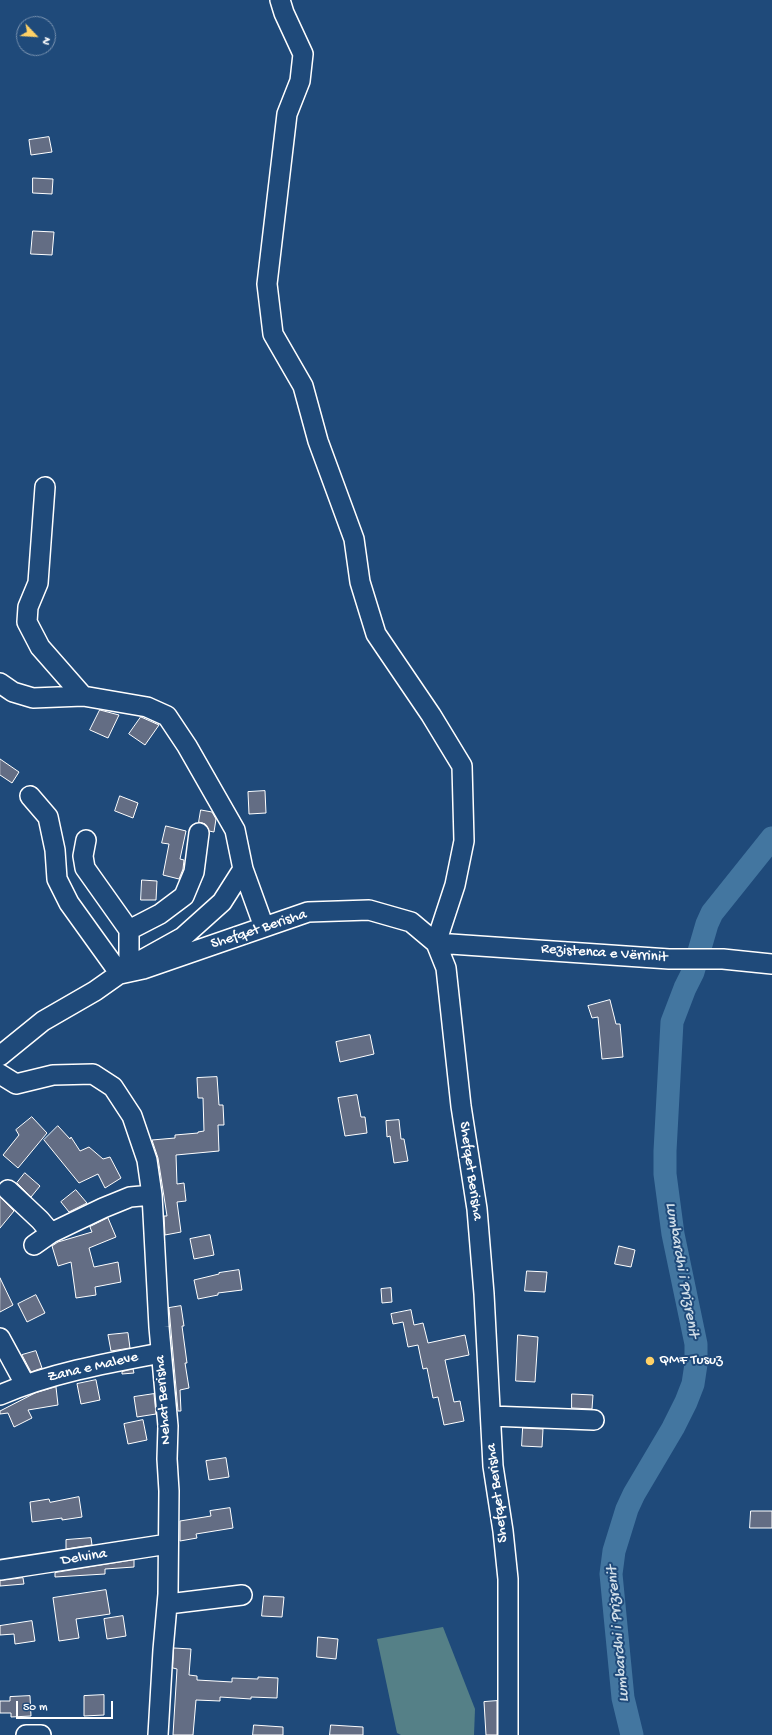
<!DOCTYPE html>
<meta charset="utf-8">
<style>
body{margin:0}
#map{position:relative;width:772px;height:1735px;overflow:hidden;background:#1f4a7a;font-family:"Gochi Hand",sans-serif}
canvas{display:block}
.north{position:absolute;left:16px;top:16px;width:40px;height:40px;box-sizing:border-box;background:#1f4a7a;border:1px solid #7992af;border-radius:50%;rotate:115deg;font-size:11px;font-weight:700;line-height:16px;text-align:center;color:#fff}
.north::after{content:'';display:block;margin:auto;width:14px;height:18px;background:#ffd166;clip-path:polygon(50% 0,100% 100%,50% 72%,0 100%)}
.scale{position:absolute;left:16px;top:1701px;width:97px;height:18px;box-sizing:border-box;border:2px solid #fff;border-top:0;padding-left:5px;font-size:12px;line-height:14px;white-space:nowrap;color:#fff;-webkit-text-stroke:3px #1f4a7a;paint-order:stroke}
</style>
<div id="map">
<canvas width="772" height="1735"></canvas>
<div class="north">N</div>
<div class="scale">50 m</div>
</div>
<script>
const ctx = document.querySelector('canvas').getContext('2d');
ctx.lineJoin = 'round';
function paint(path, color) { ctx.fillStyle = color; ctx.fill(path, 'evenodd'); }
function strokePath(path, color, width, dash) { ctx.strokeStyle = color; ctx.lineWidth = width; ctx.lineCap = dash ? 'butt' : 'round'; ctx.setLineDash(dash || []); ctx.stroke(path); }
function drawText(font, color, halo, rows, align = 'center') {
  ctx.font = font + ' "Gochi Hand",sans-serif'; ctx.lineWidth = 4; ctx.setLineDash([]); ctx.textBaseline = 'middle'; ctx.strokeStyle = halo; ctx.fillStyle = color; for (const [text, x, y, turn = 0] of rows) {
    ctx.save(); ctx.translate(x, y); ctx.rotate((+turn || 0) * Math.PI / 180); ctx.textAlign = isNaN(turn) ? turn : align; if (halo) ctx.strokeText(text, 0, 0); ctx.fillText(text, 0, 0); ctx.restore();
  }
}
paint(new Path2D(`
 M443,1627L475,1709L474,1735H401L397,1733L377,1639Z`), '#558087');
strokePath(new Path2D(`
 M632,1735L623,1698L611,1574L614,1551L627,1509L634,1494L673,1428L686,1402L693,1384L696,1364V1344L673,1234L665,1174V1151L672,1022L685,988L693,972L707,924L712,913L772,838`), '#4376a0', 23);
const building = new Path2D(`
 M49,137L52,152L31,155L29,140Z
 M33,178L53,179L52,194L33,193Z
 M33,231L54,232L52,255L31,254Z
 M100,710L119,715L108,738L90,730Z
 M141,717L159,725L145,745L129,734Z
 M0,759L19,772L12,783L0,775Z
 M265,791L266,813L249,814L248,792Z
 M120,796L138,803L133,818L115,811Z
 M201,810L212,812L216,819L214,832L209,831L205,824L199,822Z
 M166,826L186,831L180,859L184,860L183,869L179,879L163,875L169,844L162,843Z
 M142,880L157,881L156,900H141Z
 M610,1000L616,1024H620L623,1057L602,1059L598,1017L592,1018L588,1006Z
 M370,1035L374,1054L340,1062L336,1042Z
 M217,1077L219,1105H223L224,1125H218L219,1151L176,1155L177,1184L184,1183L186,1201L177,1202L181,1232L165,1235L164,1216H167L158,1158L152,1140L175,1138V1135L198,1133V1132L204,1131L203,1098H198L197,1078Z
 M357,1095L361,1117H365L367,1133L345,1136L338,1098Z
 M32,1117L47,1133L18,1168L3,1155L19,1135L16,1130Z
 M399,1120L401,1139H404L408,1161L394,1163L390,1136L387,1137L386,1121Z
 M58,1126L70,1139L71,1137L80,1151L89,1147L103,1159L110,1157L121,1178L105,1188L98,1174L79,1183L44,1140Z
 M25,1173L40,1186L31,1197L17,1183Z
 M76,1190L87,1203L69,1212L61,1202Z
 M0,1197L14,1211L0,1228Z
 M108,1218L116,1237L89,1248L94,1267L118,1262L121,1282L95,1287L96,1295L76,1298L71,1262L58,1266L52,1246L58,1242L92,1232L90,1227Z
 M210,1235L214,1255L194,1259L190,1239Z
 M619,1246L635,1250L631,1267L615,1264Z
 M239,1270L242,1290L218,1293V1295L198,1299L194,1280L219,1274V1273Z
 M527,1271L547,1272L545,1292L525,1291Z
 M0,1278L13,1305L0,1312Z
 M391,1288L392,1302L382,1303L381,1289Z
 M36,1295L45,1313L27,1322L18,1304Z
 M181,1306L184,1326H182L187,1363H185L189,1388L180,1390L181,1411H178L169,1308Z
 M411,1310L414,1325L423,1323L428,1343L465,1335L469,1355L445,1360L454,1402L460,1401L464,1421L444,1425L438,1397L433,1398L427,1368L423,1369L418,1345L408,1347L403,1322L393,1324L391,1314Z
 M128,1333L130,1348L111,1351L108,1335Z
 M518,1335L538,1337L535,1382L516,1381Z
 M36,1351L42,1368L31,1372L22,1355Z
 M133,1369L134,1373L122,1374V1372Z
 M96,1380L100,1400L81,1404L77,1384Z
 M56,1387L58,1405L28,1410L32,1418L14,1427L8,1413L0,1414V1411L35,1393Z
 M154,1394L156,1414L137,1417L134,1397Z
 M572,1394L593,1395L592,1409L572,1408Z
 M143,1420L147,1440L128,1444L124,1424Z
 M523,1428L543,1429L542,1447L522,1446Z
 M226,1458L229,1477L209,1480L206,1461Z
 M79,1497L82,1517L62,1520V1518L32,1522L30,1502L49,1499L50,1502Z
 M230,1508L233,1528L196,1534L197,1538L180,1541V1521L211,1516L210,1511Z
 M751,1511H772V1528H750Z
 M91,1538L92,1545L66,1549V1540Z
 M134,1560V1567L105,1569V1574L55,1577V1573Z
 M23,1578L24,1584L0,1586V1581Z
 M106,1590L110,1614L76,1619L79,1638L59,1641L53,1598Z
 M264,1596L284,1597L282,1617L262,1616Z
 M123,1616L126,1636L107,1639L104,1619Z
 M32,1621L35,1641L15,1644L14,1634L0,1635V1626Z
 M318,1637L338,1639L336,1659L317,1657Z
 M174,1648L191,1649L189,1675L197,1676V1680L232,1682V1678L258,1679V1677L278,1678L277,1698L251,1697V1699L220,1697V1701L196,1700L193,1735H173L177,1669L173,1668Z
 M104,1695V1715L84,1716V1696Z
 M30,1696L31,1716L11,1717V1713H0V1701H10V1697Z
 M497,1701V1735H486L484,1702Z
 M254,1725L283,1727V1735H253Z
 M331,1725L363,1727V1735H330Z`);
paint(building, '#636d84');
strokePath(building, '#fff', 1);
const minor = new Path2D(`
 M280,0L284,13L303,54L300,81L287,114L267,284L273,334L303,386L318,441L354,539L360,582L376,634L431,715L462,766L464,841L455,885L436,943L669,959H723L772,964
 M45,487L38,583L28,607L27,622L40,647L83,696
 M0,683L13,692L33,698L83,696L147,707L167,716L187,746L235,830L243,869L222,902L183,937L129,967L95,991L43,1021L0,1056
 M30,796L48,817L55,850L57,879L69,903L120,974
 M86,840L83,856L85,868L129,930V967
 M243,869L264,927
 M129,930L160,914L184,896L194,872L199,833
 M120,974L143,969L308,912L369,910L411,922L436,943L446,968L461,1106L477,1209L484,1294L493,1466L503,1531L508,1579V1735
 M0,1074L16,1084L53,1075L93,1074L113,1087L132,1116L147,1160L152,1195L159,1327L168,1426L167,1459L169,1491L168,1594L163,1650L158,1735
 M8,1190L40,1220L51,1233
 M34,1245L51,1233L103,1208L130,1197L152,1195
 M0,1338L25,1384
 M0,1395C51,1373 107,1363 161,1353
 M491,1416L594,1420
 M0,1570L168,1544
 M168,1604L242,1595
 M26,1735H41`);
strokePath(minor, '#fff', 22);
strokePath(minor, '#1f4a7a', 19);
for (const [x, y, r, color] of [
 [650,1361,5,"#ffd166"]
]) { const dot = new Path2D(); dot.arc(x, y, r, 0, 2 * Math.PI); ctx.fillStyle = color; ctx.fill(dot); strokePath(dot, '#1f4a7a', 1.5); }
drawText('15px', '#fff', '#1f4a7a', [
 ["Shefqet Berisha",259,930,-18],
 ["Rezistenca e Vërrinit",604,954,4],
 ["Shefqet Berisha",470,1171,82],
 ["Zana e Maleve",93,1368,-13],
 ["Nehat Berisha",164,1400,-94],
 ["Shefqet Berisha",498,1493,-97],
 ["Delvina",84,1558,-9]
]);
drawText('15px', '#fff', '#1f4a7a', [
 ["QMF Tusuz",659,1361]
], 'left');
drawText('italic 16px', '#d0dde7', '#1f4a7a', [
 ["Lumbardhi i Prizrenit",681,1270,80],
 ["Lumbardhi i Prizrenit",619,1634,-95]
]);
</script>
